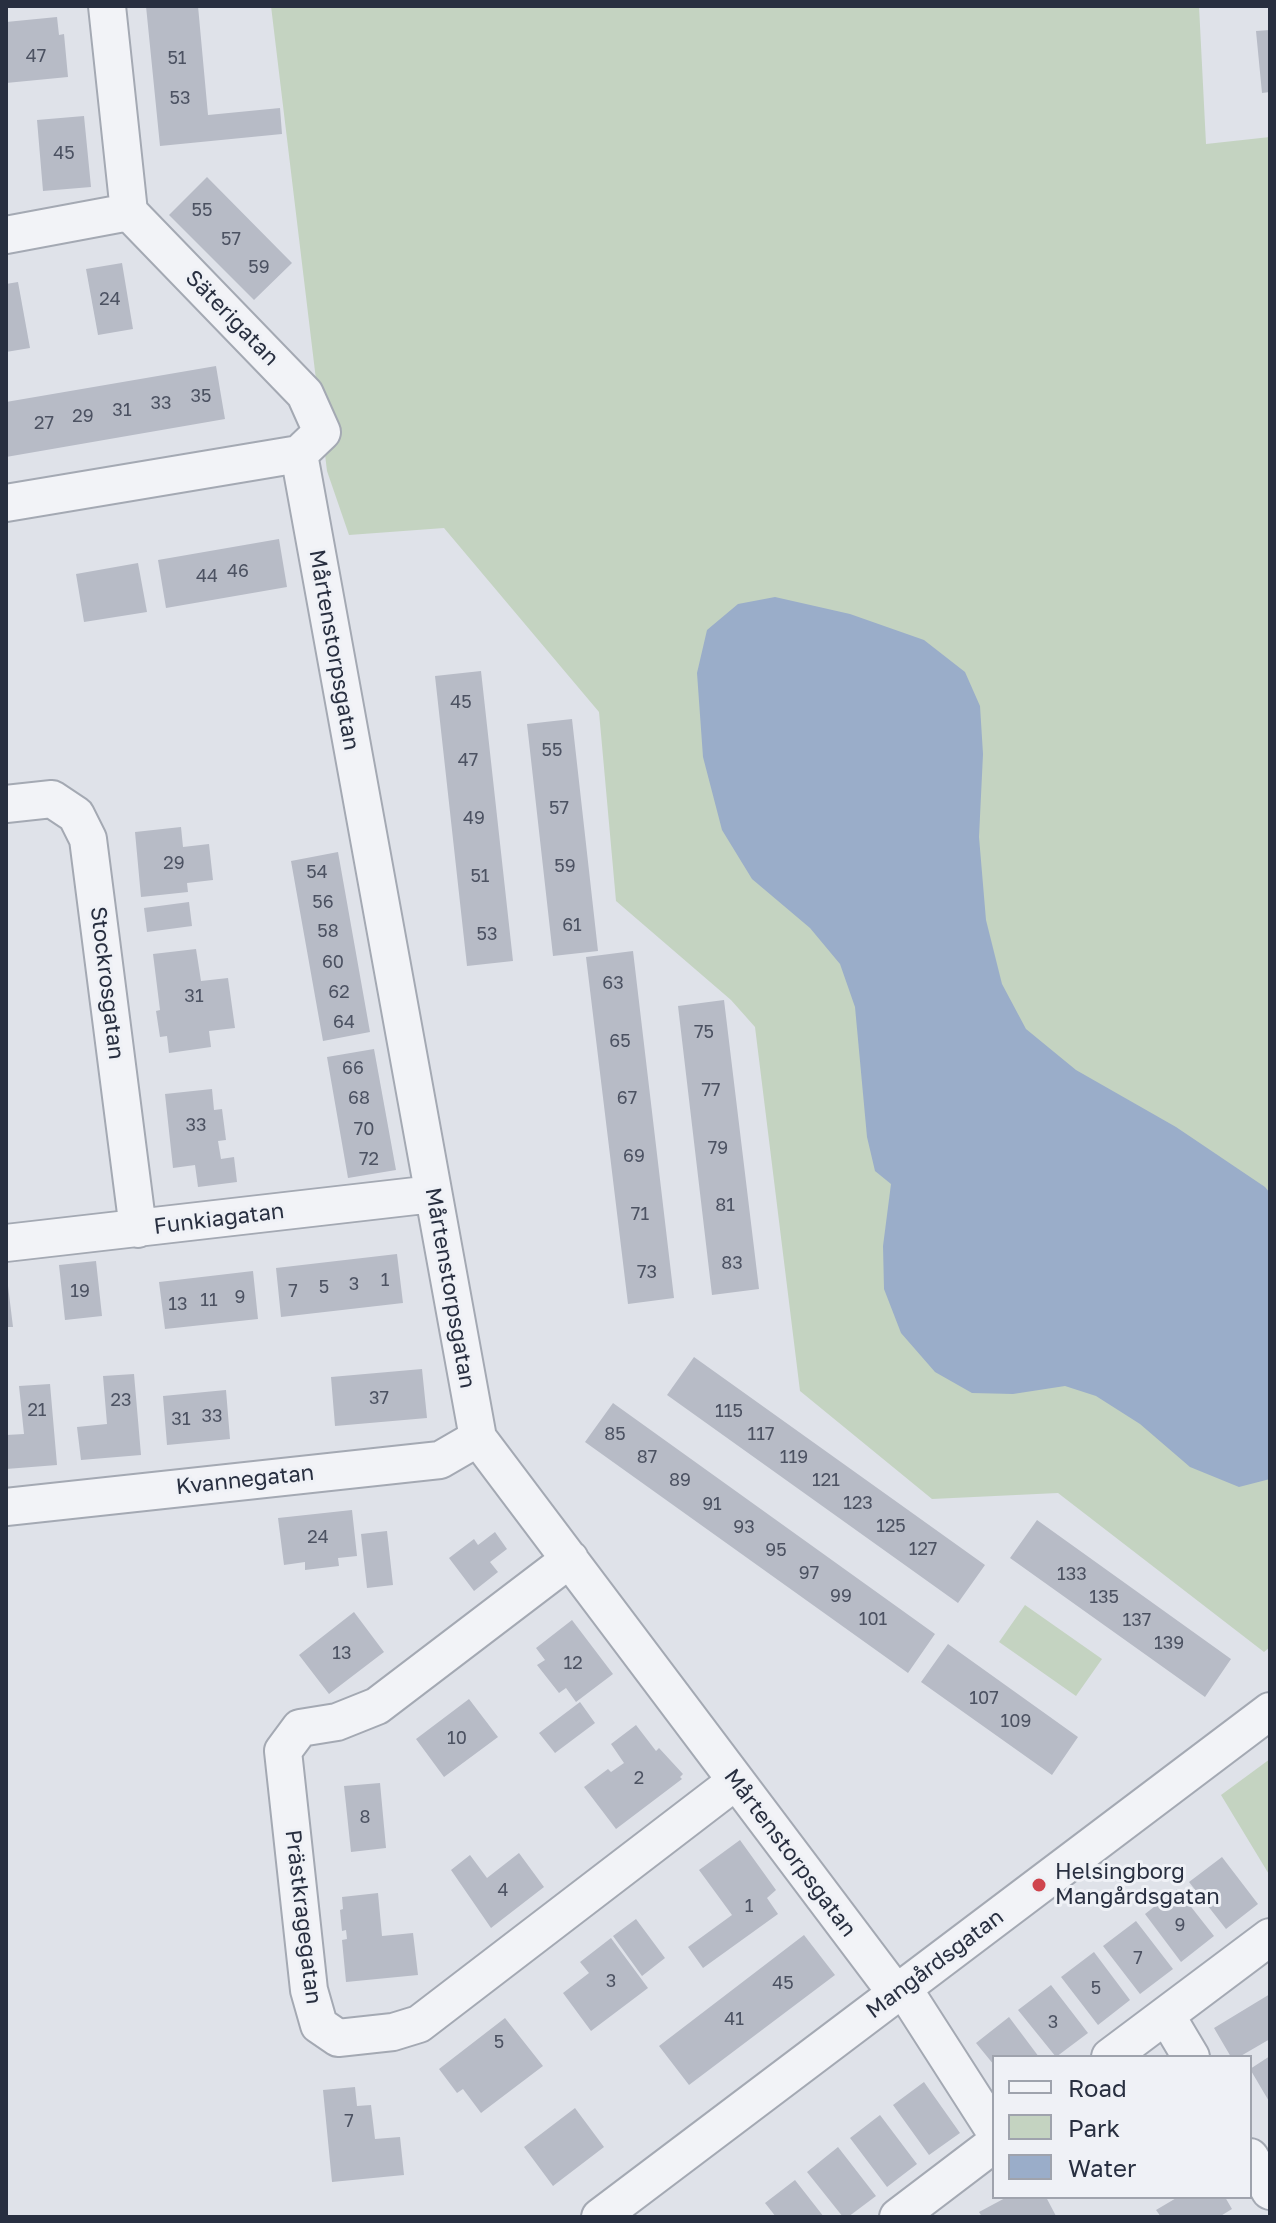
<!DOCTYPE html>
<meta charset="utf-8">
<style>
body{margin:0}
#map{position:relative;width:1276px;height:2223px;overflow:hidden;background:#dfe2e9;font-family:"Golos Text",sans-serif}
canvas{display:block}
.frame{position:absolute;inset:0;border:8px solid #282f40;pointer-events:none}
.legend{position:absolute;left:992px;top:2055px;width:260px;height:144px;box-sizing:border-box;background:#eff1f6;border:2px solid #9fa3ad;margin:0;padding:10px 14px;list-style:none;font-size:24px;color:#282f40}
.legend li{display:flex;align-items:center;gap:16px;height:40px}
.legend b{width:40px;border:2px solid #9fa3ad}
</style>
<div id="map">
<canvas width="1276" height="2223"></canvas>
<div class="frame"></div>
<ul class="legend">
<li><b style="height:10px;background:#f2f3f7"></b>Road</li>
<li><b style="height:22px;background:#c4d3c1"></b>Park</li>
<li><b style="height:22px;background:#9aadc9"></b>Water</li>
</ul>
</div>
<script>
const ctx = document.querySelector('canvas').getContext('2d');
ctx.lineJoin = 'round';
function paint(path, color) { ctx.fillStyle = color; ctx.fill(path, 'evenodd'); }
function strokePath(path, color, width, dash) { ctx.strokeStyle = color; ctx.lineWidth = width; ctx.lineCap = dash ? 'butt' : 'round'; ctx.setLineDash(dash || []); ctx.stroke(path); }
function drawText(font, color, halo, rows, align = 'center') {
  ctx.font = font + ' "Golos Text",sans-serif'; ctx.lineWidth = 6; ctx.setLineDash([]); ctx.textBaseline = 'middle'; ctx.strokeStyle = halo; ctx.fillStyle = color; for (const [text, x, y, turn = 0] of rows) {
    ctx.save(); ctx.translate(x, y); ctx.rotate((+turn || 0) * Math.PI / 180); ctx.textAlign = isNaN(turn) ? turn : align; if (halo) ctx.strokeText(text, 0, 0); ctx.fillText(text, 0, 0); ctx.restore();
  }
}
paint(new Path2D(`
 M271,6H1199L1206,144L1270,137V1647L1264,1652L1058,1493L932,1499L800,1391L755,1027L731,1000L616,901L599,712L444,528L349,535L327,471Z
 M1025,1605L1102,1659L1076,1696L999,1642Z
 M1270,1759V1876L1221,1795Z`), '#c4d3c1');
paint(new Path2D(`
 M775,597L850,614L924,640L965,672L980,706L983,754L979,837L986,920L1002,984L1026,1029L1076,1070L1176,1127L1265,1187L1270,1193V1479L1239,1487L1190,1467L1140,1424L1096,1396L1065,1386L1013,1394L972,1393L935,1372L901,1333L884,1289L883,1246L891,1184L875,1171L867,1137L855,1007L840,964L810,928L752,879L722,830L703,757L697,673L707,630L738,604Z`), '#9aadc9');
paint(new Path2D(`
 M146,6H198L208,115L280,108L282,134L160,146Z
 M57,17L59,35L64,34L68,77L6,83V22Z
 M1270,30V92L1262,93L1256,31Z
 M84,116L91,187L43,191L37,120Z
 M207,177L292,263L254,300L169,215Z
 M122,263L133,329L98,335L86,269Z
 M18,282L30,348L6,352V284Z
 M216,366L225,419L6,457V402Z
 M279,539L287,587L166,608L158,560Z
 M138,563L147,612L84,622L76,574Z
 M481,671L513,961L467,966L435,676Z
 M572,719L598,951L553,956L527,724Z
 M181,827L183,847L209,844L213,880L187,883L188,892L141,897L135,832Z
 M338,852L370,1032L323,1041L291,861Z
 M189,902L192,926L147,932L144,908Z
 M196,949L201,981L228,978L235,1028L209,1031L211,1047L169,1053L167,1036L160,1037L156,1011L160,1010L153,954Z
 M633,951L674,1298L628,1304L586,957Z
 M724,1000L759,1289L712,1295L678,1006Z
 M374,1049L396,1170L348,1178L327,1057Z
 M212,1089L214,1110L222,1109L226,1140L218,1141L221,1159L234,1157L237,1182L198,1187L195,1165L173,1168L165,1094Z
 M397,1254L403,1303L281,1317L276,1268Z
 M96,1261L102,1316L65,1320L59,1265Z
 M253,1271L258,1319L165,1329L159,1282Z
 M8,1286L13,1327H6V1287Z
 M694,1357L985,1565L958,1603L667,1395Z
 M422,1369L427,1418L335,1426L331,1377Z
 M134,1374L141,1455L81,1460L77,1427L107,1424L103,1376Z
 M50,1384L57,1465L6,1469V1435L24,1434L19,1386Z
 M226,1390L230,1439L167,1445L163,1396Z
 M613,1403L935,1634L908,1673L585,1442Z
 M352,1510L357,1556L338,1558L339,1566L305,1570V1562L284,1565L278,1518Z
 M1037,1520L1231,1659L1205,1697L1010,1558Z
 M387,1531L393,1585L367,1588L361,1534Z
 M495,1532L507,1549L490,1562L498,1572L474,1591L449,1558L474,1539L478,1545Z
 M354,1612L384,1652L329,1694L299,1655Z
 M572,1620L613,1674L576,1702L566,1688L559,1693L537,1665L545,1660L536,1648Z
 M948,1644L1078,1737L1052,1775L921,1682Z
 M469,1699L498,1737L444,1777L416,1739Z
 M580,1702L595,1723L555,1753L539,1733Z
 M636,1725L656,1751L659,1748L683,1774L680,1777L682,1779L616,1829L584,1787L608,1769L611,1772L624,1763L611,1744Z
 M380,1783L386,1848L351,1852L344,1786Z
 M740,1840L776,1890L767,1898L778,1914L703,1968L688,1947L732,1915L699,1870Z
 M519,1853L544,1887L491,1928L451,1870L470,1855L487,1878Z
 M1222,1857L1258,1904L1226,1929L1189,1882Z
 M1177,1889L1214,1936L1181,1962L1145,1914Z
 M378,1893L382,1936L413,1933L418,1975L346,1982L342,1940L347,1939L346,1930L342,1931L340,1910L343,1909L342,1897Z
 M636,1919L665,1958L642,1976L613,1936Z
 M1136,1921L1173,1969L1140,1994L1103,1946Z
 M804,1935L835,1975L689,2085L659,2046Z
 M611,1938L648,1988L591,2031L563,1993L589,1973L580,1962Z
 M1094,1952L1130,2000L1098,2025L1061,1977Z
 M1051,1985L1088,2033L1056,2057L1018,2010Z
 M1270,1994V2039L1239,2057H1231L1214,2028Z
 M1009,2017L1039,2057H994V2065L976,2043Z
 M505,2018L543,2066L481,2113L463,2089L457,2093L439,2069Z
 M1270,2056V2103L1250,2069Z
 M924,2082L960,2133L929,2155L893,2105Z
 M355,2087L357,2106L371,2105L375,2139L400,2137L404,2175L332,2182L323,2090Z
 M575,2108L604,2147L553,2186L524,2147Z
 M880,2115L917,2164L887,2187L850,2138Z
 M838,2147L876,2196L848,2217H843L807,2172Z
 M795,2180L824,2217H776L765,2203Z
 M1007,2197H1046L1056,2216L982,2217L979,2212Z
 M1178,2197H1225L1232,2209L1219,2217H1161L1156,2210Z`), '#b7bbc6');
const street = new Path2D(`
 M6,235L129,212
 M299,454L478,1438L896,1993
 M6,503L299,454L322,432L305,394L129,212L107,6
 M6,804L52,799L76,815L88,839L138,1229
 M6,1243L433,1194
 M6,1507L440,1460L478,1438
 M570,1559L377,1706L337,1722L300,1728L283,1751L309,1990L319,2025L338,2038L393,2032L419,2024L736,1781
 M903,1988L994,2130
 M1166,2015L1191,2057
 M1110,2057L1270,1937
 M1250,2157L1270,2191
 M600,2217L1270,1711
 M898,2217L994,2144`);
strokePath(street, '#a4a9b3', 40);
strokePath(street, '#f2f3f7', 36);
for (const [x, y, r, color] of [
 [1039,1885,8,"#cf444d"]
]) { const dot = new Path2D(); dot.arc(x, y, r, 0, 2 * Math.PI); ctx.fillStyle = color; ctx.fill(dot); strokePath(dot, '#eff1f6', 3); }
drawText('18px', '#4c5262', null, [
 ["47",36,56],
 ["51",177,58],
 ["53",180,98],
 ["45",64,153],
 ["55",202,210],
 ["57",231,239],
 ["59",259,267],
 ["24",110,299],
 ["35",201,396],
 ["33",161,403],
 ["31",122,410],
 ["29",83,416],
 ["27",44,423],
 ["46",238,571],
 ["44",207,576],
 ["45",461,702],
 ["55",552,750],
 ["47",468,760],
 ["57",559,808],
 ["49",474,818],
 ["29",174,863],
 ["59",565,866],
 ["54",317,872],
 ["51",480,876],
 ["56",323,902],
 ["61",572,925],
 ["58",328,931],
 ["53",487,934],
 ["60",333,962],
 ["63",613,983],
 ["62",339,992],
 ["31",194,996],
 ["64",344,1022],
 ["75",704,1032],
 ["65",620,1041],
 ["66",353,1068],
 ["77",711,1090],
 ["68",359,1098],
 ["67",627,1098],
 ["33",196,1125],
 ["70",364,1129],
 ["79",718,1148],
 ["69",634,1156],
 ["72",369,1159],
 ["81",725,1205],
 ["71",640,1214],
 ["83",732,1263],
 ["73",647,1272],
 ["1",385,1280],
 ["3",354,1284],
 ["5",324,1287],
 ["19",80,1291],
 ["7",293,1291],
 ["9",240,1297],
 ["11",209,1300],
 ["13",178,1304],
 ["37",379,1398],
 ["23",121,1400],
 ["21",37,1410],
 ["115",729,1411],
 ["33",212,1416],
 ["31",181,1419],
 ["85",615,1434],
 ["117",761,1434],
 ["87",647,1457],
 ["119",794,1457],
 ["89",680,1480],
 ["121",826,1480],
 ["123",858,1503],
 ["91",712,1504],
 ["125",891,1526],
 ["93",744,1527],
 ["24",318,1537],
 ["127",923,1549],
 ["95",776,1550],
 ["97",809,1573],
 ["133",1072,1574],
 ["99",841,1596],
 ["135",1104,1597],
 ["101",873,1619],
 ["137",1137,1620],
 ["139",1169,1643],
 ["13",342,1653],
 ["12",573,1663],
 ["107",984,1698],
 ["109",1016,1721],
 ["10",457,1738],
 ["2",639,1778],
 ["8",365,1817],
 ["4",503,1890],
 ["1",749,1906],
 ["9",1180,1925],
 ["7",1138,1958],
 ["3",611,1981],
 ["45",783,1983],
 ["5",1096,1988],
 ["41",734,2019],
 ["3",1053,2022],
 ["5",499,2042],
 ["7",349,2121]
]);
drawText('22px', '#282f40', '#eff1f6', [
 ["Säterigatan",232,318,46],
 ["Mårtenstorpsgatan",334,650,80],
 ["Stockrosgatan",107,983,83],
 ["Funkiagatan",219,1219,-7],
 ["Mårtenstorpsgatan",450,1288,80],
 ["Kvannegatan",245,1480,-6],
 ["Mårtenstorpsgatan",790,1853,53],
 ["Prästkragegatan",303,1917,83],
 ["Mangårdsgatan",935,1964,-37]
]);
drawText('22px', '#282f40', '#eff1f6', [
 ["Helsingborg",1055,1872],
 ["Mangårdsgatan",1055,1897]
], 'left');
</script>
